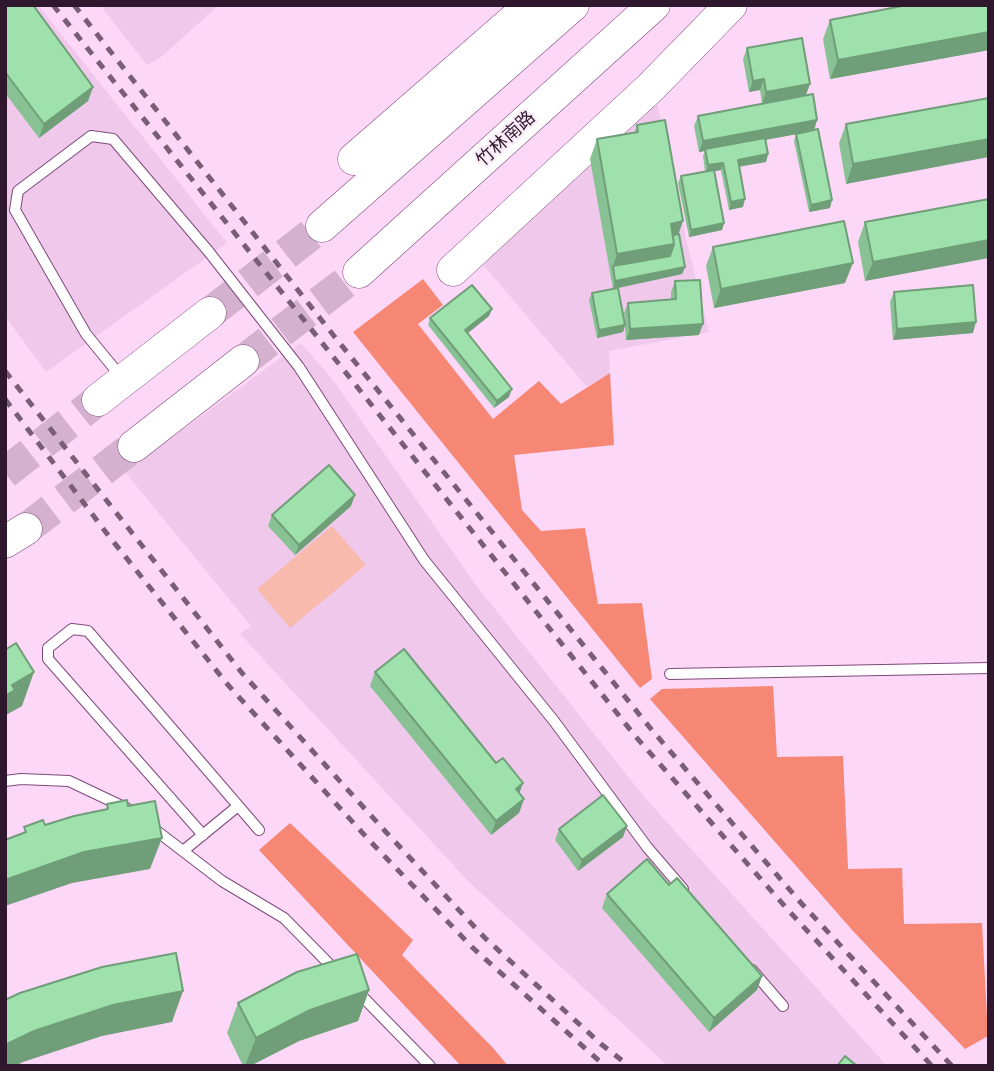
<!DOCTYPE html>
<meta charset="utf-8">
<style>
body{margin:0}
#map{position:relative;width:994px;height:1071px;overflow:hidden;background:#fdd7f8;font-family:"PT Sans Narrow",sans-serif}
canvas{display:block}
.frame{position:absolute;inset:0;border:7px solid #2f182d;pointer-events:none}
</style>
<div id="map">
<canvas width="994" height="1071"></canvas>
<div class="frame"></div>
</div>
<script>
const ctx = document.querySelector('canvas').getContext('2d');
ctx.lineJoin = 'round';
function paint(path, color) { ctx.fillStyle = color; ctx.fill(path, 'evenodd'); }
function strokePath(path, color, width, dash) { ctx.strokeStyle = color; ctx.lineWidth = width; ctx.lineCap = dash ? 'butt' : 'round'; ctx.setLineDash(dash || []); ctx.stroke(path); }
function drawText(font, color, halo, rows, align = 'center') {
  ctx.font = font + ' "PT Sans Narrow","Noto Sans SC",sans-serif'; ctx.lineWidth = 5; ctx.setLineDash([]); ctx.textBaseline = 'middle'; ctx.strokeStyle = halo; ctx.fillStyle = color; for (const [text, x, y, turn = 0] of rows) {
    ctx.save(); ctx.translate(x, y); ctx.rotate((+turn || 0) * Math.PI / 180); ctx.textAlign = isNaN(turn) ? turn : align; if (halo) ctx.strokeText(text, 0, 0); ctx.fillText(text, 0, 0); ctx.restore();
  }
}
paint(new Path2D(`
 M5,5H38L227,243L46,372L5,316Z
 M100,5H219L160,58L147,65Z
 M655,94L687,243L709,332L609,351L610,373L587,387L480,261Z
 M301,343L333,380L475,584L646,799L887,1066H668L467,880L240,634L251,626L125,472Z`), '#f0c8eb');
paint(new Path2D(`
 M332,526L366,565L290,628L257,589Z`), '#f9baae');
paint(new Path2D(`
 M423,279L443,305L418,324L493,419L539,381L561,404L610,373L614,445L514,455L522,510L541,531L585,528L598,604L642,603L652,679L640,688L353,332Z
 M773,686L777,757L843,756L848,869L902,868L904,924L982,923L988,1036L965,1049L853,931L650,699L662,689Z
 M290,823L413,940L402,955L494,1049L508,1066H461L259,850Z`), '#f68775');
strokePath(new Path2D(`
 M210,313L322,226
 M243,361L359,272
 M5,473L98,400
 M26,529L134,446`), '#d4b1cf', 32, [32, 16]);
const lane = new Path2D(`
 M299,367L424,560L554,721L647,847L683,889
 M122,378L86,334L15,210L18,191L91,136L113,139L209,252
 M670,674L989,668
 M5,781L21,779L69,781L128,809
 M149,825L222,881L284,918L337,972
 M203,835L48,659V648L72,629L88,631L259,830
 M183,851L238,806
 M752,970L783,1006
 M356,990L430,1066`);
const secondary = new Path2D(`
 M354,159L531,5
 M322,226L573,5
 M453,270L651,87L731,5
 M359,272L654,5
 M98,400L210,313
 M134,446L243,361
 M5,542L26,529`);
strokePath(lane, '#7e497a', 12);
strokePath(secondary, '#7e497a', 33);
strokePath(lane, '#fff', 10);
strokePath(secondary, '#fff', 32);
strokePath(new Path2D(`
 M53,5L636,737L789,911L932,1066
 M74,5L334,336L651,729L802,904L952,1066
 M5,371L242,673L385,831L485,938L601,1044L629,1066
 M5,399L108,535L228,685L369,840L473,948L605,1066`), '#7a5d77', 5, [9, 9]);
const laneBridge = new Path2D(`
 M209,252L299,367`);
strokePath(laneBridge, '#7e497a', 12, []);
strokePath(laneBridge, '#fff', 10);
paint(new Path2D(`
 M5,5L93,87L88,101L39,138L5,93Z
 M989,5V50L830,79L823,39L830,20Z
 M747,48L806,95L762,103L760,90L749,92L743,59Z
 M989,98L846,184L839,143L846,124Z
 M698,116L814,130L830,208L809,212L794,141L796,134L765,140L768,154L766,162L739,167L743,207L729,210L721,170L714,171L724,223L722,230L689,237L678,183L681,176L705,171L703,156L705,151L699,152L694,126Z
 M637,125L679,234L685,267L682,274L613,289L590,159L597,139L634,133Z
 M989,199L865,281L858,242L865,222Z
 M713,247L845,283L714,308L706,266Z
 M675,281L699,335L626,340L625,326L623,332L597,338L589,300L592,293L625,320L624,313L628,303L671,300V292Z
 M894,292L973,333L893,340L890,302Z
 M489,316L467,333L509,397L494,408L428,325L430,318Z
 M351,506L295,555L268,526L272,515Z
 M375,672L520,793L524,799L519,813L491,835L370,686Z
 M559,829L623,837L578,871L555,840Z
 M669,885L762,976L757,990L709,1032L602,908L607,894Z
 M369,990L358,1021L299,1041L250,1066H243L227,1033L238,1003Z`), '#88c294');
paint(new Path2D(`
 M989,32V50L830,79L838,60Z
 M764,79L760,90L749,92L753,81Z
 M810,84L806,95L762,103L766,92Z
 M93,87L88,101L39,138L44,124Z
 M817,120L814,131L699,152L703,141Z
 M989,139V157L846,184L853,164Z
 M768,154L766,162L735,167L738,160Z
 M723,163L721,170L706,173L708,165Z
 M745,199L743,207L729,210L731,202Z
 M832,200L830,208L809,212L811,205Z
 M683,221L676,241L667,243L671,224Z
 M724,223L722,230L689,237L691,230Z
 M989,240V258L865,281L873,262Z
 M674,244L667,263L613,266L617,254Z
 M853,263L845,283L714,308L721,289Z
 M685,267L682,274L613,289L615,281Z
 M492,309L489,316L462,338L465,330Z
 M976,322L973,333L893,340L897,329Z
 M703,324L699,335L626,340L630,329Z
 M625,325L623,332L597,338L599,330Z
 M512,389L509,397L494,408L497,401Z
 M355,495L351,506L295,555L299,545Z
 M34,672L22,706L6,715L5,717V696L12,685Z
 M523,783L518,797L516,789Z
 M524,799L519,813L491,835L496,821Z
 M627,826L623,837L578,871L582,860Z
 M162,838L150,869L72,883L5,906V880L84,852Z
 M762,976L757,990L709,1032L714,1018Z
 M369,990L358,1021L299,1041L250,1066H245L256,1038L310,1010Z
 M183,991L172,1022L102,1036L23,1062L15,1066H5V1045L34,1031L113,1005Z`), '#6f9e78');
const building = new Path2D(`
 M5,5H33L93,87L44,124L5,72Z
 M907,5H989V32L838,60L830,20Z
 M802,38L810,84L766,92L764,79L753,81L747,48Z
 M813,94L817,120L703,141L698,116Z
 M989,98V139L853,164L846,124Z
 M665,120L683,221L671,224L674,244L617,254L597,139L638,132L637,125Z
 M818,129L832,200L811,205L796,134Z
 M765,138L768,154L738,160L745,199L731,202L723,163L708,165L705,149Z
 M714,170L724,223L691,230L681,176Z
 M989,199V240L873,262L865,222Z
 M844,221L853,263L721,289L713,247Z
 M679,234L685,267L615,281L613,266L670,256L674,244L673,235Z
 M700,280L703,324L630,329L628,303L676,299L675,281Z
 M472,285L492,309L465,330L512,389L497,401L430,318Z
 M973,285L976,322L897,329L894,292Z
 M618,288L625,325L599,330L592,293Z
 M329,465L355,495L299,545L272,515Z
 M16,643L34,672L12,685L15,690L5,696V650Z
 M404,649L496,763L503,758L523,783L516,789L524,799L496,821L375,672Z
 M603,795L627,826L582,860L559,829Z
 M127,800L128,806L155,801L162,838L84,852L5,880V840L26,832L24,827L43,820L45,825L74,816L108,809L107,804Z
 M647,859L669,885L677,878L762,976L714,1018L607,894Z
 M176,953L183,991L113,1005L34,1031L5,1045V1000L20,993L102,967Z
 M357,954L369,990L310,1010L256,1038L238,1003L297,972Z
 M845,1056L857,1066H837Z`);
paint(building, '#9ee1ac');
strokePath(building, '#6f9e78', 2);
drawText('18px', '#2f182d', '#faedf8', [
 ["竹林南路",506,139,-42]
]);
</script>
